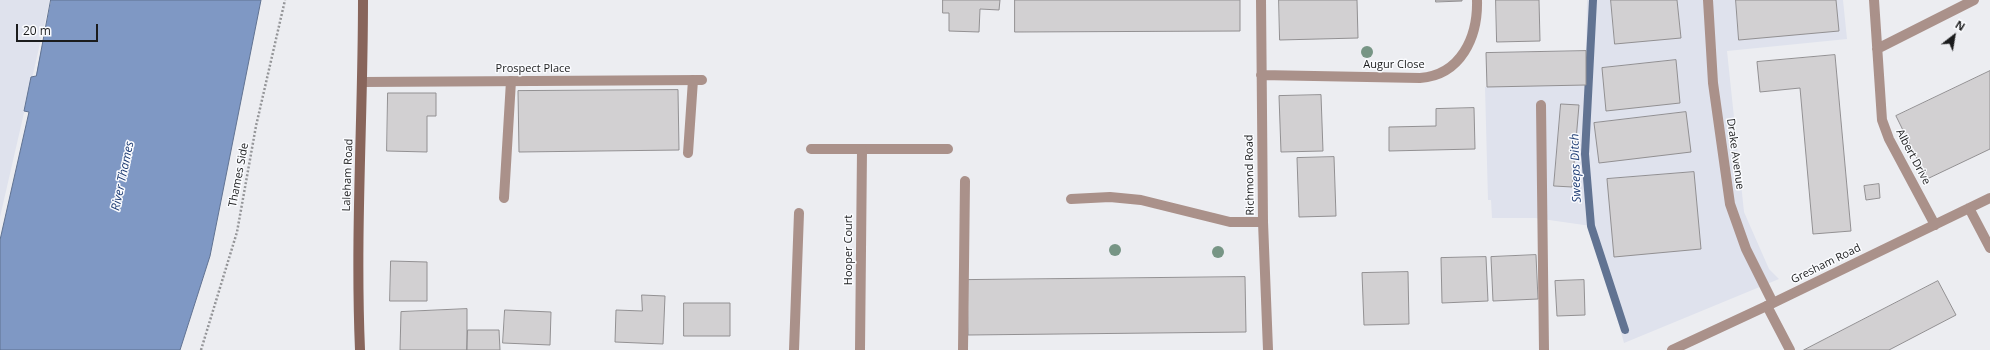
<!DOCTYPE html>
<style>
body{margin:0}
#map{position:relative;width:1990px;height:350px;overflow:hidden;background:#ecedf1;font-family:"Open Sans",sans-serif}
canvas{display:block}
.north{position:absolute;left:1934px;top:16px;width:40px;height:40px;-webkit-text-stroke:3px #fafbfe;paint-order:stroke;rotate:31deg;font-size:11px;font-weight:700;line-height:16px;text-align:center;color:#1b1c1d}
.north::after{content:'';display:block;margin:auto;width:14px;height:18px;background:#1b1c1d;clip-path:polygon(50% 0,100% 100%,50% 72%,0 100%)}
.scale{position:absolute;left:16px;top:24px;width:82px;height:18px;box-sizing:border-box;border:2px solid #1b1c1d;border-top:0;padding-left:5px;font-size:12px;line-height:14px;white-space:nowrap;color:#1b1c1d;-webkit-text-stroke:3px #fafbfe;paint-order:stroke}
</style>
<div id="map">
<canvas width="1990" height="350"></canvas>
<div class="north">N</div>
<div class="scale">20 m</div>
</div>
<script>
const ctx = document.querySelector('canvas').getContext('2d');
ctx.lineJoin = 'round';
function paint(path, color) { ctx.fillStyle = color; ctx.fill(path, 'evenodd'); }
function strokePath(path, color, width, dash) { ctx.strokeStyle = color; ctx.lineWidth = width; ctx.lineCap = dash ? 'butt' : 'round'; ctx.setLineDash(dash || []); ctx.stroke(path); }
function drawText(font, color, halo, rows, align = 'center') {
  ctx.font = font + ' "Open Sans",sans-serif'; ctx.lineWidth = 3; ctx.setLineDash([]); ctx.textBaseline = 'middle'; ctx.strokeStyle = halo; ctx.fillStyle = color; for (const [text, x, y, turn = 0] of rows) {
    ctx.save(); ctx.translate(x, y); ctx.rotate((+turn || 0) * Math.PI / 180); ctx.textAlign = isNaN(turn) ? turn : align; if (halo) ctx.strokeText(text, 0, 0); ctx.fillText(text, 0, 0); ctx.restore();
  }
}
paint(new Path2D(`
 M0,0H50L0,217Z
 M1587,0H1843L1847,39L1727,51L1744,212L1769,269L1779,279L1624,343L1591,226L1535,218H1492L1491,200H1488L1485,87H1487L1486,53L1586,51Z`), '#dfe2ed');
const water = new Path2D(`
 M51,0H261L210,256L180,350H0V240L29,112L24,111L31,77L36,76Z`);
paint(water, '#7f98c4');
strokePath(water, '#617392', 1);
strokePath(new Path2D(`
 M1593,0L1585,154L1591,226L1625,330`), '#617392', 8);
const building = new Path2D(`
 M943,0H1000L999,10L980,9L979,32L949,31V13H943Z
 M1015,0H1240V31L1015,32Z
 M1279,0H1357L1358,38L1280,40Z
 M1436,0H1462V1L1436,2Z
 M1496,0H1539L1540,41L1497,42Z
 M1611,0H1677L1681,38L1615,44Z
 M1736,0H1836L1839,31L1739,40Z
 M1586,51V85L1487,87L1486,53Z
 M1835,55L1851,231L1813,234L1800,88L1760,92L1757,62Z
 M1676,60L1680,103L1606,111L1602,68Z
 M1990,71V149L1927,179L1896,116Z
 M678,90L679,150L519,152L518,91Z
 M388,93H436V116H427V152L387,151Z
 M1321,95L1323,151L1281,152L1279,96Z
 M1561,104L1579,105L1572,187L1554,186Z
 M1474,108L1475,149L1389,151V127L1436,126V109Z
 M1686,112L1691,152L1599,163L1594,123Z
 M1334,157L1336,216L1299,217L1297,158Z
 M1694,172L1701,249L1614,257L1607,179Z
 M1879,184L1880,198L1866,200L1864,186Z
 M1536,255L1538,299L1493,301L1491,257Z
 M1486,257L1488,301L1442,303L1441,258Z
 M391,261L427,262V301H390Z
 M1408,272L1409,324L1364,325L1362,273Z
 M1245,277L1246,332L968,335L967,280Z
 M1584,280L1585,315L1557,316L1555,281Z
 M1938,281L1956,315L1889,350H1804Z
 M642,295L665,296L663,344L615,342L616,310L642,311Z
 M684,303H730V336H684Z
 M467,309V350H400L401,312Z
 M505,310L551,312L550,345L503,343Z
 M468,330H499L500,350H467Z`);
paint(building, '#d2d0d2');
strokePath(building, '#929092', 1);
strokePath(new Path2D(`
 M201,350L237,232L256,126L285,0`), '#949598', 2.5, [2, 2]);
strokePath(new Path2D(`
 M1541,105L1544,350
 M811,149H948
 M688,153L693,80
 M504,198L511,81
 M1071,199L1110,197L1141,200L1230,222H1263
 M1767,306L1790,350
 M794,350L799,213
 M963,350L965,181`), '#aa918a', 10);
strokePath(new Path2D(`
 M1261,0L1263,222L1268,350
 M1708,0L1713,83L1730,204L1746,249L1773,303
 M1874,0L1882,120L1889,139L1935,225
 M1877,49L1974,0
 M1261,75L1420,78C1461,75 1478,37 1477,0
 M363,82L702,80
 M1969,208L1990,248
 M860,350L862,150
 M1672,350L1773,303L1990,198`), '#aa918a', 10);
strokePath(new Path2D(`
 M360,350C355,233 363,117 363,0`), '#88655b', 10);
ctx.fillStyle = '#779585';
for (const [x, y] of [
 [1367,52],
 [1115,250],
 [1218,252]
]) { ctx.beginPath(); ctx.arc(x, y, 6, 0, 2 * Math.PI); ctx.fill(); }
drawText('11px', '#1b1c1d', '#fafbfe', [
 ["Augur Close",1394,65],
 ["Prospect Place",533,69],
 ["Drake Avenue",1735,154,82],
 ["Albert Drive",1913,157,62],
 ["Thames Side",239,175,-79],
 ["Laleham Road",348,175,-88],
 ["Richmond Road",1250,175,-91],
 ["Hooper Court",849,250,-90],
 ["Gresham Road",1826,264,-26]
]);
drawText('italic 12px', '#1f3d74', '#fafbfe', [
 ["Sweeps Ditch",1576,168,-92],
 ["River Thames",123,176,-78]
]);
</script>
